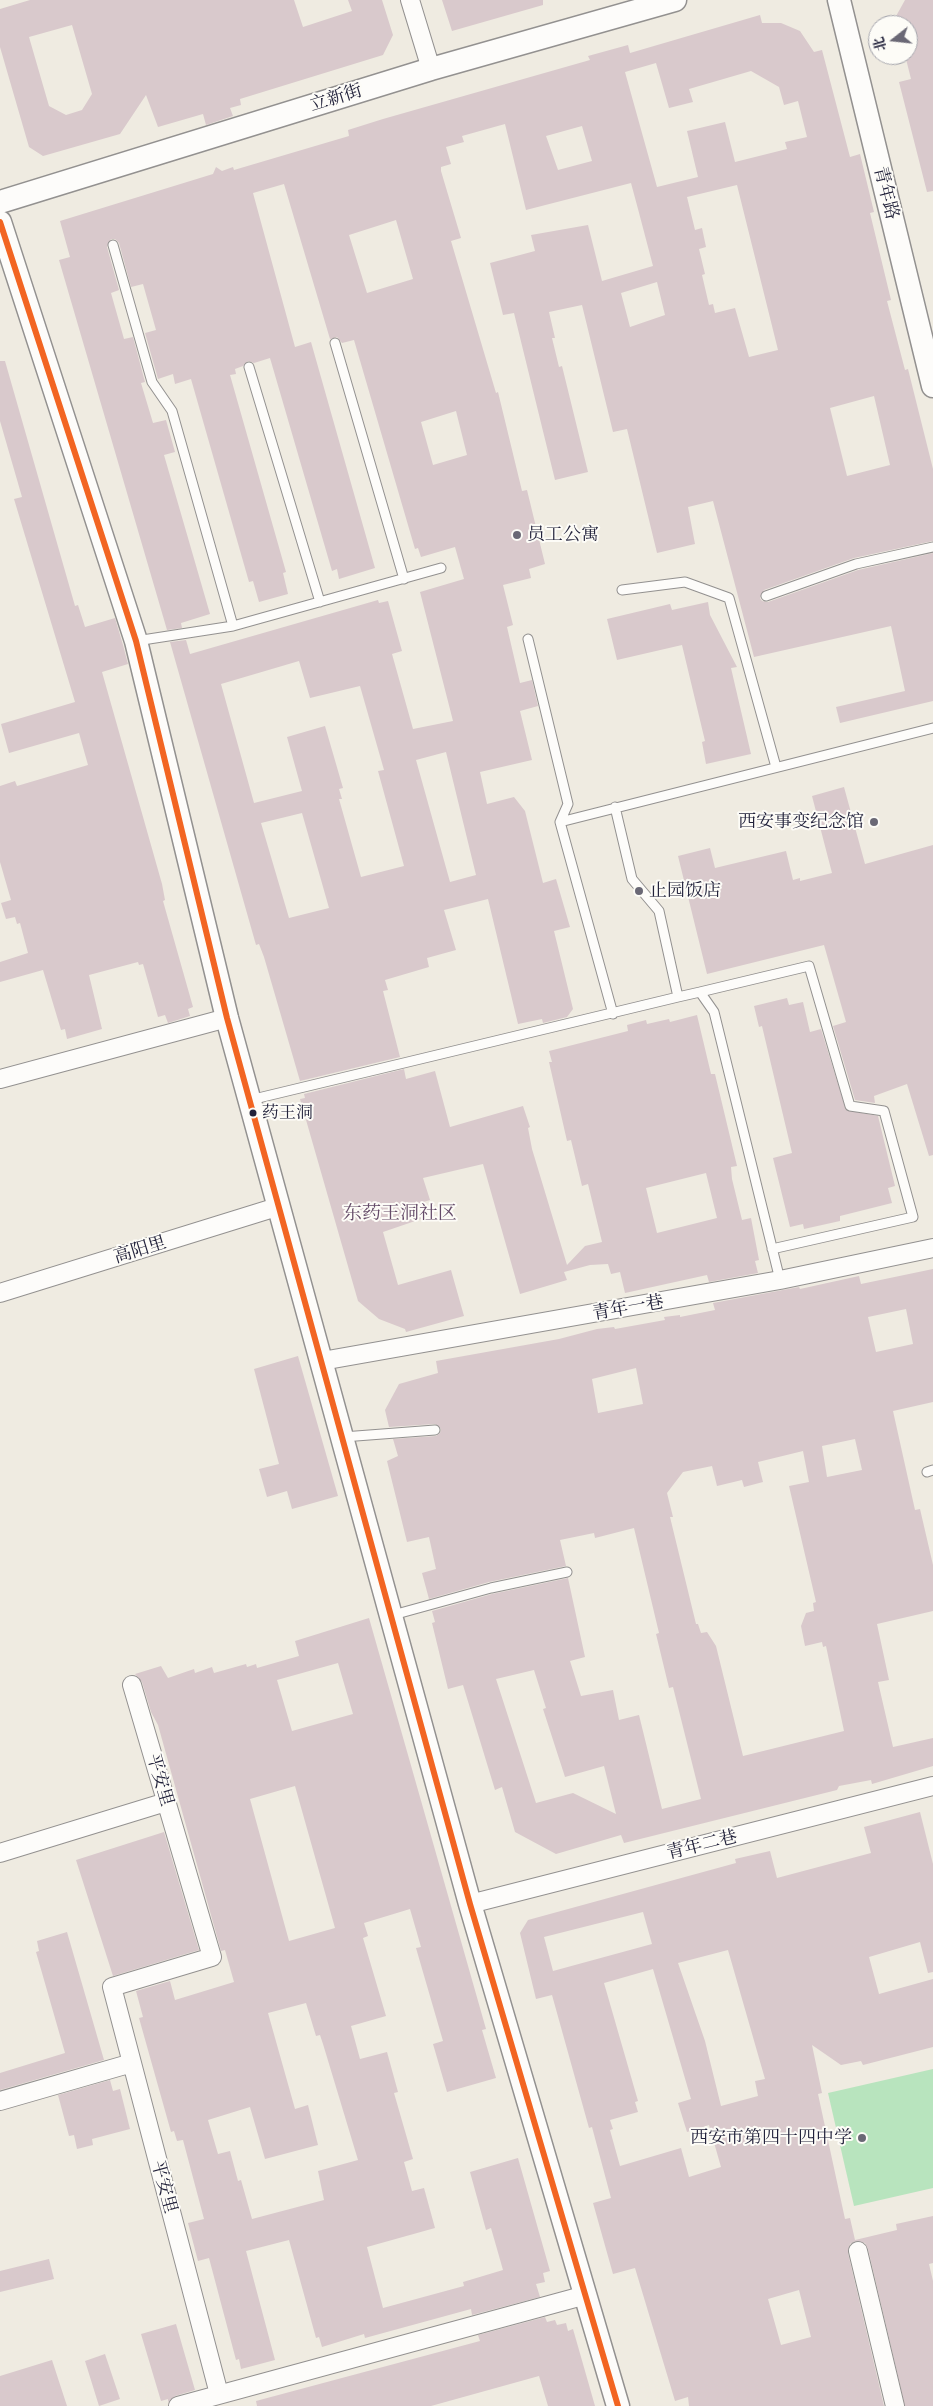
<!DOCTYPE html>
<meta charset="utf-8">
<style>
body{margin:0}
#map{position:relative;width:933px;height:2406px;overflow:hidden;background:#efebe1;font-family:"Libre Caslon Text","Noto Serif SC",serif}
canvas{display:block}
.north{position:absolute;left:868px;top:15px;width:50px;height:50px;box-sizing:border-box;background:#fdfcf7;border:1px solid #a5a5ac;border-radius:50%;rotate:254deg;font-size:14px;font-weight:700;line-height:20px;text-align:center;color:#22223b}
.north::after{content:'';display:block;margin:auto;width:18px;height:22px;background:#6a6875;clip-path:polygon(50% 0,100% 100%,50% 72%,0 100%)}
</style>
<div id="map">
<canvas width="933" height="2406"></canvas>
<div class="north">北</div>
</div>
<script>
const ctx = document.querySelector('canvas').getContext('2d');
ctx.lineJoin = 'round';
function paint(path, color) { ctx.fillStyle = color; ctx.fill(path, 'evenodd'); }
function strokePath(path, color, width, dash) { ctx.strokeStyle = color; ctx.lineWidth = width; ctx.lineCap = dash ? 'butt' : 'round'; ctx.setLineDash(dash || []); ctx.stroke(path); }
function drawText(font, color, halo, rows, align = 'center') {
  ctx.font = font + ' "Libre Caslon Text","Noto Serif SC",serif'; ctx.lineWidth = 4; ctx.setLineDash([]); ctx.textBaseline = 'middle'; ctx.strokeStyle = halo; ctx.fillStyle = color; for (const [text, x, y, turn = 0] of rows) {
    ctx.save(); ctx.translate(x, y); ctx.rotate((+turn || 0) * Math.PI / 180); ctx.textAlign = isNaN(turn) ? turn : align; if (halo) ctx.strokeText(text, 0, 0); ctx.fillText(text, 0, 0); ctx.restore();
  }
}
paint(new Path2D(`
 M933,2069V2188L854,2206L828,2093Z`), '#b8e4be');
paint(new Path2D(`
 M30,0H294L303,27L352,11L348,0H382L393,35L383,55L240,99L241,105L230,108L233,116L206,125L203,114L158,127L146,95L120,134L43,156L29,147L0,47V9ZM72,25L92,94L82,110L66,115L49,106L29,37Z
 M442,0H543V5L452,31Z
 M905,0H933V191L927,192L899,82L911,79L905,55H908V25H897L895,18Z
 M760,15L762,23H781L800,31L814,52L822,50L850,157L860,154L874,212L870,213L891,300L887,301L905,370L908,369L933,469V541L854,558L764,590L760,598L762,601L768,602L858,570L933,553V701L840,723L836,707L905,691L891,626L754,657L713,501L688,507L695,544L657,553L627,429L613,432L582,305L549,312L555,338H552L559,367L562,366L588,472L555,480L514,313L503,315L490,263L535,251L531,235L588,225L602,281L653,266L638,209L631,183L526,210L505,124L462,136L464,142L446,147L451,164L441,167V171L461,238L451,241L496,393L498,392L522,491L527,490L545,564L529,569L531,578L503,585L513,625L507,627L520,683L532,680L538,706L520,711L532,760L480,772L487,804L514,797L525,811L543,883L556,879L570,927L554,931L573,1009L567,1017L543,1023L542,1019L518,1024L488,899L444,910L456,950L427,958L429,967L385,980L388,990L383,991L400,1057L300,1081L264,957L259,944L256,945L170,642L186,640L190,654L378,600L379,603L388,601L402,651L392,654L413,729L453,721L420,592L464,579L455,547L421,557L418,548L415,549L354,340L342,343L337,337L330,339L284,184L253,193L295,347L311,342L375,568L339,579L337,569L332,571L270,358L254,363L248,361L243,366L235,369L236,374L230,375L286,572L283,573L288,594L259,602L253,581L249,582L191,379L175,384L173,374L158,379L145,333L156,330L143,284L131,287L119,243L115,239H111L107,247L119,290L111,293L124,339L133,337L145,382L141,383L153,423L166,420L175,452L164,455L210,614L181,623L182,628L167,630L59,260L70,257L60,221L213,174L216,167L222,171L233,167L234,170L349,136L348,130L383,119L590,60L588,56L628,45L630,53ZM656,63L669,108L693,102L689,89L751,71L779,87L784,105L798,101L807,137L785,142L787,149L735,162L725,122L687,131L698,177L657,187L625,72ZM582,126L592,161L558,170L546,136ZM737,185L778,350L749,357L735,308L715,313L713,304L709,305L702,275L705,274L699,249L706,247L702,228L695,230L687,197ZM396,220L413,279L367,293L349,235ZM657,282L665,315L630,327L621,293ZM874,396L890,465L847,476L830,408ZM456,411L467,455L433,465L421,422ZM299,661L310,698L360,686L384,770L378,771L404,866L361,877L339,799H342L339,789L343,788L325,726L287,737L302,791L254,803L221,684ZM446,752L476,875L450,882L416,760ZM302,813L329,908L289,918L261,823Z
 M0,361H5L75,606L78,605L85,627L115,618L123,645L128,664L102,672L162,884L165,900L163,901L193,1007L188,1009L190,1016L168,1023L165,1015L158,1017L143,964L139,965L138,962L89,975L102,1029L67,1039L65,1029L61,1030L43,970L0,982V962L28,953L20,923L17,924L15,917L6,919L1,903L11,900L0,862V786L15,781L17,786L88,765L79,733L9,753L1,724L75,702L14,499L22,497L0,421Z
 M708,602L710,615L737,667L731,668L751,754L706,764L702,742L705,741L682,645L617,660L607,619L670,604L672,610Z
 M844,787L865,864L933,845V1155L929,1156L907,1084L874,1096L875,1103L855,1100L833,1026L846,1022L824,945L707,974L678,856L710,848L715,868L786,851L793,880L800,878V881L832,873L812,796Z
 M787,998L789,1005L803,1002L810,1032L821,1029L846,1110L878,1116L895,1186L888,1188L892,1203L840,1216V1221L804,1229L803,1224L790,1227L773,1158L792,1153L762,1026L759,1027L754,1006Z
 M697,1015L711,1074H715L737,1166L731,1167L732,1179L742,1220L751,1218L759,1260L755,1261L758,1273L709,1282L707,1275L625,1293L620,1272L611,1274L608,1264L590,1265L564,1272L567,1280L520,1294L483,1164L423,1178L430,1200L417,1204L421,1219L383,1232L398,1285L451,1270L464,1316L406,1332L405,1329L379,1319L358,1301L300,1099L305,1098L304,1094L404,1069L406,1079L435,1071L450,1127L523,1106L530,1127L528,1128L532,1149L567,1265L585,1246L602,1242L588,1184L582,1186L571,1140L567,1141L549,1062H552L549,1051L628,1031L627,1025L646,1020L647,1024L669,1019L670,1022ZM706,1173L717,1218L657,1233L646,1188Z
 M933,1269V1402L893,1411L915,1510L920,1509L933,1565V1611L877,1624L889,1680L878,1682L893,1747L933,1738V1766L872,1784L871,1780L839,1786L837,1790L624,1843L621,1835L556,1854L515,1832L502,1787L495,1790L463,1685L448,1689L432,1623L435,1622L432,1611L492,1594L568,1578L585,1657L570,1661L581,1696L613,1690L619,1720L639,1715L662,1809L701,1799L673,1687L669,1688L656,1634L659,1633L634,1528L595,1538L594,1533L560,1540L566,1566L489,1582L429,1599L422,1573L436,1569L429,1537L407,1542L387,1461L398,1456L393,1439L436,1436L440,1433L441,1429L435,1424L389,1427L385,1410L399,1384L438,1373L436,1361L559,1339L597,1329L614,1327L615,1329L665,1320L664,1317L680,1315V1317L715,1310L713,1303L799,1287L800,1289L859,1276L861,1284ZM906,1309L913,1344L876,1352L868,1317ZM636,1368L643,1404L598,1413L592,1379ZM855,1439L862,1470L827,1477L822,1446ZM803,1451L809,1482L789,1486L816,1602L813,1603L814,1611L806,1613L801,1626L805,1646L822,1642L823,1647L826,1646L844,1731L743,1756L716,1646L707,1632L701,1633L698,1624H696L670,1517H673L667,1493L683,1472L712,1466L717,1486L742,1480L744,1487L763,1482L758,1462ZM534,1670L546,1708L543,1709L565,1777L604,1766L616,1814L573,1793L536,1803L496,1679Z
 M298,1356L338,1496L292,1509L287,1491L267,1497L259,1469L279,1464L254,1369Z
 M369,1618L486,2029L482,2030L496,2078L447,2092L433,2044L443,2041L416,1948L421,1947L410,1909L364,1923L368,1936L363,1938L386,2016L351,2026L360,2059L387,2052L398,2092L394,2093L413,2159L404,2162L412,2191L424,2188L435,2228L367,2247L383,2308L464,2286L463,2282L503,2270L491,2228L486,2230L470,2172L518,2158L550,2271L543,2273L545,2282L536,2284L540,2297L472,2315L471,2309L365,2338L364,2334L322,2347L319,2337L316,2338L289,2240L246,2251L275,2360L241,2369L239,2359L236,2360L209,2258L198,2261L188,2223L204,2219L183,2140L177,2141L174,2131L171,2132L139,2018L143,2017L136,1991L170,1981L175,2000L234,1982L225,1950L221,1951L158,1725L151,1712L142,1682L135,1674L161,1666L168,1678L194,1669L195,1673L212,1667L214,1673L246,1664L247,1667L256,1664L257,1668L299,1656L295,1641ZM338,1663L353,1714L292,1731L277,1680ZM295,1786L335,1928L289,1941L250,1799ZM306,2003L316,2036L320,2035L323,2044L358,2160L318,2171L324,2200L252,2219L241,2180L238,2181L230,2151L218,2154L208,2120L250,2107L265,2159L318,2145L308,2105L295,2109L268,2013Z
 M920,1812L933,1864V1972L928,1973L920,1942L869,1957L879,1994L933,1979V2047L863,2065L861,2061L841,2065L812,2045L822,2093L818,2094L845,2219L850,2218L855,2240L897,2230L896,2224L933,2216V2263L929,2264L933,2281V2406H905L868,2249L865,2243L856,2241L850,2244L848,2253L884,2406H689L688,2397L675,2401L635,2268L613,2274L593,2203L611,2198L592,2127L589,2128L552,1995L536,1999L520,1933L528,1920L736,1863L735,1859L770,1851L777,1878L871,1853L864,1827ZM643,1912L652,1944L553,1971L544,1937ZM728,1950L765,2079L755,2081L758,2096L721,2106L705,2041L678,1963ZM653,1969L691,2099L678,2103L687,2132L709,2125L721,2167L689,2177L681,2148L620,2166L610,2130L613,2129L610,2120L638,2112L635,2102L638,2101L604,1983ZM799,2290L811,2337L781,2345L768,2299Z
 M164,1832L199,1950L113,1976L76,1860Z
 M67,1932L104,2060L0,2090V2073L65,2053L36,1952L39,1951L37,1941Z
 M110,2080L113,2091L120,2089L130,2129L92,2139L93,2145L77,2149L74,2135L69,2136L58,2095Z
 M49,2259L54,2279L0,2292V2271Z
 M545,2317L547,2322L555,2320L557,2325L566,2323L568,2331L573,2329L595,2406H548L539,2376L431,2406H257L256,2401L480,2341L478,2335Z
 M176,2324L195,2390L175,2396L168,2402V2399L161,2401L141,2334Z
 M105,2354L120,2399L99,2406L85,2361Z
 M52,2360L67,2406H0V2376Z`), '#d9c9cc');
const service = new Path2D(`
 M113,245L152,382L172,411L233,626
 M335,343L404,579
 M249,367L320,602
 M622,590L685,582L729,598L776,767
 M766,596L856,564L933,547
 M528,639L568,804L560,822L613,1014
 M136,641L233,626L441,568
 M560,822L933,728
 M700,992L809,966L850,1106L884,1111L913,1217L772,1249
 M678,997L700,992L714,1012L780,1280
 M250,1100L678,997L659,911L632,879L615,807
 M343,1437L435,1430
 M927,1472L933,1470
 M393,1615L491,1588L567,1572`);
const minor = new Path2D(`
 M410,0L431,69
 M0,1079L227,1018
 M0,1293L280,1206
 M322,1361L780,1280L933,1248
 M132,1685L212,1957L112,1987L219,2394
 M0,1853L166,1802
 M470,1904L933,1786
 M0,2101L132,2063
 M858,2251L895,2406
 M178,2406L586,2295`);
const tertiary = new Path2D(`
 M839,0L933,386
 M0,202L431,69L675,0
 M0,222L136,641L227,1018L470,1904L618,2406`);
strokePath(service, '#939190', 11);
strokePath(minor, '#939190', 20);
strokePath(tertiary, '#939190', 25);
strokePath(service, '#fdfcfa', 9);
strokePath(minor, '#fdfcfa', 18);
strokePath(tertiary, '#fdfcfa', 22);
strokePath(new Path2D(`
 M0,222L136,641L227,1018L470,1904L618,2406`), '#f26522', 6);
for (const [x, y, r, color] of [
 [517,535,5,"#6a6875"],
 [874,822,5,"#6a6875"],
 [639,891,5,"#6a6875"],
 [253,1113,4.5,"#22223b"],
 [862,2138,5,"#6a6875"]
]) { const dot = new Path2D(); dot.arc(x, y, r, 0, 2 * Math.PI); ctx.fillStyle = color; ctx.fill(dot); strokePath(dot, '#fdfcf7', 2); }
drawText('17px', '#22223b', '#fdfcf7', [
 ["药王洞",262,1113]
], 'left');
drawText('18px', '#22223b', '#fdfcf7', [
 ["立新街",336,98,-17],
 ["青年路",886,193,76],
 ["高阳里",140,1250,-17],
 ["青年一巷",628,1308,-10],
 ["平安里",160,1780,74],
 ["青年二巷",702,1845,-14],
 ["平安里",164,2187,75]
]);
drawText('18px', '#22223b', '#fdfcf7', [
 ["员工公寓",527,535],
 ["西安事变纪念馆",864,822,"right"],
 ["止园饭店",649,891],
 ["西安市第四十四中学",852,2138,"right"]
], 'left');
drawText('19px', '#644a68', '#fdfcf7', [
 ["东药王洞社区",400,1214]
]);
</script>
